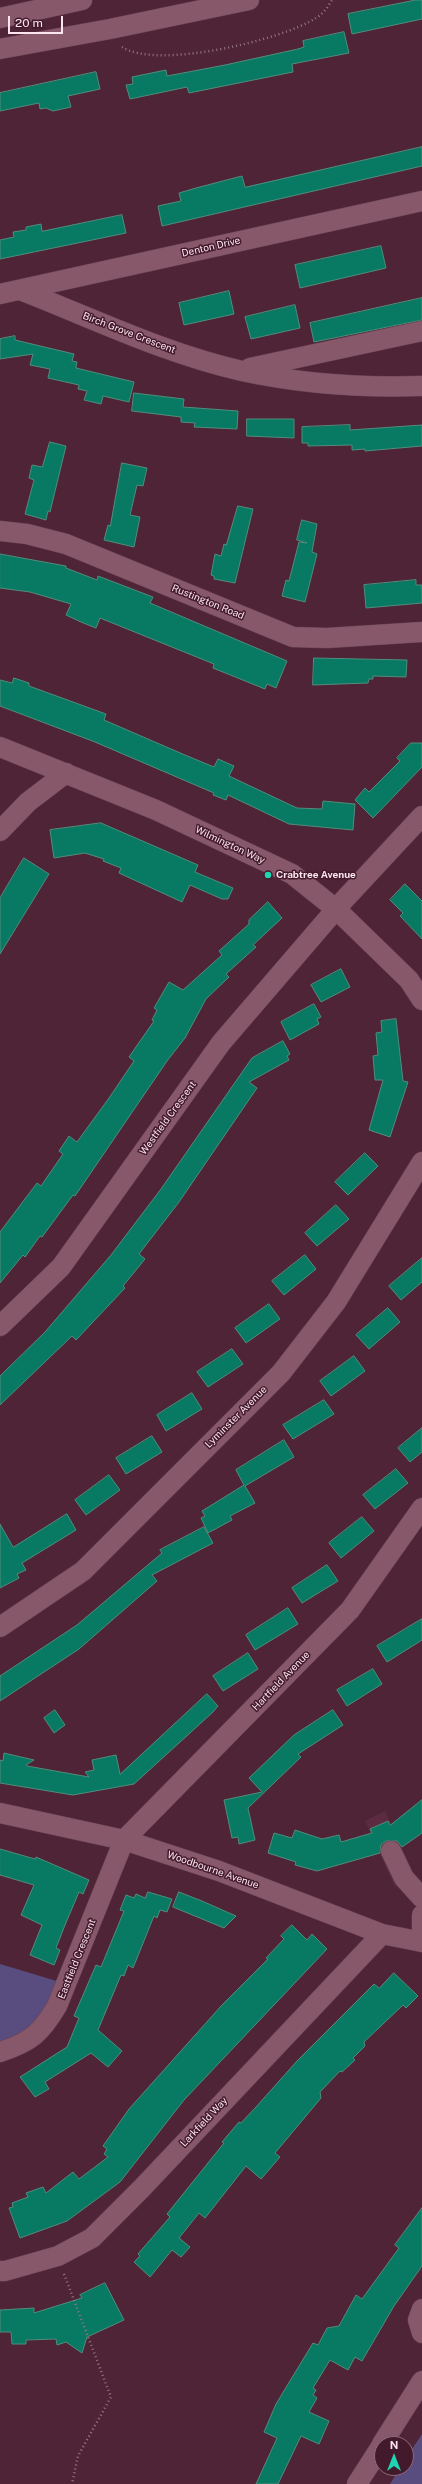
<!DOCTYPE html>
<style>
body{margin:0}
#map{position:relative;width:422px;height:2484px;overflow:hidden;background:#4e2436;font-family:"Public Sans",sans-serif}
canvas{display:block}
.north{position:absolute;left:374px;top:2436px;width:40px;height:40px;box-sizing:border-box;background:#431a2c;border:1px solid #8d6b79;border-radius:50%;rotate:0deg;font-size:11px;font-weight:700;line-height:16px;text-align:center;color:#fce5ed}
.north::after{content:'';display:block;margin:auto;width:14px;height:18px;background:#1dd5b1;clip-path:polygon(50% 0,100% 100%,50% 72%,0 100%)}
.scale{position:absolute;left:8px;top:16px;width:55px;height:18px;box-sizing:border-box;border:2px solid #fce5ed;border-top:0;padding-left:5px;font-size:12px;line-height:14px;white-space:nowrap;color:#fce5ed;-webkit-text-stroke:3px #431a2c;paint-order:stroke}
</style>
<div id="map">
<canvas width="422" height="2484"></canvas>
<div class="north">N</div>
<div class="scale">20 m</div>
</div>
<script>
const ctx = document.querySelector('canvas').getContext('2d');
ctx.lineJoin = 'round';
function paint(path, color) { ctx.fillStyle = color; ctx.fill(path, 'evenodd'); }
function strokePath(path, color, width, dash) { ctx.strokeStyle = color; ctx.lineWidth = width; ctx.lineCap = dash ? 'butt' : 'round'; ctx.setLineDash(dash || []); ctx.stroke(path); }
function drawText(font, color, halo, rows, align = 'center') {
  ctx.font = font + ' "Public Sans",sans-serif'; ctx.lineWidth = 3; ctx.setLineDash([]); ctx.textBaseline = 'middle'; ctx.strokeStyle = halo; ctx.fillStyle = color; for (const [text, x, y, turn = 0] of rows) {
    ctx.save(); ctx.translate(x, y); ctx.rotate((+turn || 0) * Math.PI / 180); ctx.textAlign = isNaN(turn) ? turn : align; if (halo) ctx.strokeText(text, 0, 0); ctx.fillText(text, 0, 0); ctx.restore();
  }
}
paint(new Path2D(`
 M385,1811L412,1870L395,1887L365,1821Z`), '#5c2b41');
paint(new Path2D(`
 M0,1964L60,1982L35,2027L0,2044Z
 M422,2434V2484H390L400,2468H406V2458Z`), '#594c7f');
const building = new Path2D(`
 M416,0H422V19L352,34L348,14Z
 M344,32L349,53L292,64L293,72L189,93L187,87L130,99L126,85L133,84L132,77L166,70L167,76L225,65L298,49L304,47L303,41Z
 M96,72L100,89L68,96L71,107L53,111L46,108L40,109L39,103L0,111V93Z
 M422,147V166L162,226L158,206L181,201L179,193L196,188L242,176L245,187Z
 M122,215L126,233L0,259V240L14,237L13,232L26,230V227L41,224L42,231Z
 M381,246L386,268L300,288L295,265Z
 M229,291L234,314L184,325L179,303Z
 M422,298V320L314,342L310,323Z
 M295,305L300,328L251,339L245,317Z
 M15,336V340L74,354L72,361L77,362L76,368L134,382L129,402L103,396L101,404L84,400L87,391L78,389L79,385L48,378L50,369L30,365L33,354L0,359V339Z
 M134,393L184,399L183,407L238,411L237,429L194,427L195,423L181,422V417L132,411Z
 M247,419H294V438L247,436Z
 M350,425V430L422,425V446L365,451V449L352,450V445L308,446V443H302V427Z
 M50,442L66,446L50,512L48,511L46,520L25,514L34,480L29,478L32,465L42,467Z
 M122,463L147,468L143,486L137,485L130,515L140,517L134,547L104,540L108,525L110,526Z
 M238,506L253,509L235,583L214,579V576L211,575L215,554L221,556L224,544L226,545Z
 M302,520L317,524L312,552L317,554L305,602L282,596L286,580L289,581L299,542L307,543L297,540Z
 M0,554L66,566V568L97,580L98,576L153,597L150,603L287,661L276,688L267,684L265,689L213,668L214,664L100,618L96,628L81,622L66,615L71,604L30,592L0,588Z
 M416,580V585H422V603L366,608L364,585Z
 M314,658L407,660L406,677L373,676V679H369L368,683L313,685Z
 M14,678L29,683V686L106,714L104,720L185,755L214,767L218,759L234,766L229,776L297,808L322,809L323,801L355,804L353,830L289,824L228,795L226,800L213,795L214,793L95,742L0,706V680L12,683Z
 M411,743H422V767L373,818L355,800L365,788L369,792L400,761L397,758Z
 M101,823L198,865L195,872L233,888L228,899H222L190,885L182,902L119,873L121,868L103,861L104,859L85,853L54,858L50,830Z
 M24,858L49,874L0,954V898Z
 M405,884L422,901V939L400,916L403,913L390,900Z
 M268,902L282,918L253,945L256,947L226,974L229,977L206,999L185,1038L167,1061L75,1196L73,1195L42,1237L40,1236L25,1257L23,1255L0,1283V1232L37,1183L41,1186L63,1154L59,1151L69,1136L77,1142L109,1098L134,1061L129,1057L154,1021L152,1020L157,1010L154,1008L169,982L183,990L222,955L219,951L249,924V920Z
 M341,969L350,987L321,1002L311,985Z
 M314,1004L321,1017L317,1019L319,1024L290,1040L281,1022Z
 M396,1019L403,1081L408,1082L390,1137L369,1130L383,1080H375L373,1056L378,1055L376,1033L382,1032L381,1021Z
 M283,1041L290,1054L287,1056L289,1060L249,1082L257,1088L179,1202L139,1254L145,1259L123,1286L125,1288L76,1340L72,1336L0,1405V1376L45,1332L111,1255L161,1189L252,1058Z
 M365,1153L378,1166L348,1195L335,1182Z
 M336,1205L349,1219L317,1246L305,1233Z
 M305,1255L316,1269L284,1295L272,1281Z
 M422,1258V1282L401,1300L389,1286Z
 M269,1304L280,1319L246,1343L235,1328Z
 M388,1308L400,1322L369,1349L356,1335Z
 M232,1349L243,1364L208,1387L197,1372Z
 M354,1356L365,1371L331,1396L320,1381Z
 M192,1393L202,1409L166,1431L157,1415Z
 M324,1400L334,1414L293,1439L283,1425Z
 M422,1428V1452L410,1462L398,1448Z
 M152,1436L162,1452L126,1474L116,1458Z
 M284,1440L294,1457L245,1486L255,1503L230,1516L232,1520L208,1533L201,1518L205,1516L202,1511L244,1485L236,1470Z
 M396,1469L408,1483L375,1509L363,1495Z
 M109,1475L120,1490L86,1515L75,1500Z
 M67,1514L76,1530L22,1563L26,1570L17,1574L19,1578L0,1588V1524L13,1547Z
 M362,1517L374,1531L341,1558L329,1543Z
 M204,1527L213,1543L152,1575L157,1581L79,1649L0,1701V1676L77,1625L162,1553L160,1550Z
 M327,1565L338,1581L302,1603L292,1588Z
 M288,1608L298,1624L255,1650L246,1635Z
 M422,1619V1640L387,1662L377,1646Z
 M248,1653L258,1669L223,1691L213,1676Z
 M373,1669L382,1684L347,1706L337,1690Z
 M207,1694L218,1706L213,1712L134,1784L73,1795L0,1783V1760L3,1761L4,1753L34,1760L26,1765L27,1766L89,1777L85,1772L94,1770L92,1760L116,1755L120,1774Z
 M55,1710L65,1725L54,1733L44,1718Z
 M333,1710L343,1725L298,1754L301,1757L248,1808L255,1840L239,1844L238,1837L232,1838L224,1800L262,1792L249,1778L294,1735Z
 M422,1800V1833L402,1847L397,1841H386L381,1845L380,1853L317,1871L295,1865L296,1862L268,1853L274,1833L292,1838L295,1830L322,1839L339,1835L341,1842L372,1833L370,1829L388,1821L390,1825Z
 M0,1849L35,1859L36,1857L89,1880L83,1894L79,1892L65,1925L56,1948L60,1950L54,1965L30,1955L42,1925L21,1915L34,1885L0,1875Z
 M148,1892L172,1899L167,1912L160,1910L157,1918L154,1916L133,1968L128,1965L124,1976L121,1975L98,2030L122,2051L108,2067L91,2053L45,2082L49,2089L35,2097L20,2077L67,2047L79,2018L74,2016L96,1965L101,1967L124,1911L120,1910L126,1895L134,1898L136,1894L145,1898Z
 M179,1892L202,1901L236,1916L224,1928L173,1907Z
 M292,1925L307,1940L312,1934L327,1949L184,2100L120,2182L67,2221L20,2238L9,2208L13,2207L12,2203L28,2197L26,2193L43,2187L46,2193L73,2172L79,2179L108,2157L104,2154L107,2149L103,2146L129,2109L222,2005L268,1959L266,1958L284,1939L281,1936Z
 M394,1973L418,1996L406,2008L403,2005L364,2042L365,2046L353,2058L355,2060L342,2072L340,2071L320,2092L321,2098L275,2153L280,2157L261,2179L246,2166L205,2218L199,2213L179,2238L190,2247L181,2257L172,2250L150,2277L134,2262L140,2256L138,2254L170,2217L167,2214L224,2143L222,2142L239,2122L241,2123L256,2107L297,2061L374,1984L379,1988Z
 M422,2208V2266L394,2306L362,2361L355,2357L348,2370L330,2360L313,2388L316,2390L313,2395L317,2398L309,2412L329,2421L319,2444L301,2436L278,2484H256L277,2438L264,2432L276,2404L313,2343L318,2345L327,2328L339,2326L356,2295L362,2299L399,2248L395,2245Z
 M105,2283L124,2320L87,2337L82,2353L66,2342L57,2345L56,2339L26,2340V2344H12L11,2332H0V2310L34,2308V2313L82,2298L80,2295Z`);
paint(building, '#087963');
strokePath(building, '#518d7d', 1);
const minor = new Path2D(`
 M0,18L82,0
 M0,49L110,29L249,0
 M20,290C92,318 166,354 242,371C302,384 361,388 422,386
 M0,294L422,201
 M250,368L422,331
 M0,531L27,534L66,544L293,637L327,638L422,632
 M0,747L156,810L292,874L337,910L409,980L422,1000
 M0,831L28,802L66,773
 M0,1326L61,1267L221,1043L343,901L422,816
 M0,1627L83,1571L281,1373L336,1302L422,1162
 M0,1813L124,1840L219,1871L382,1934L422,1942
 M391,1851L404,1878L422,1898
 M422,1915V1928
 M0,2052C31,2042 41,2033 57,2006L124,1840L350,1610L422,1508
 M0,2271H5L58,2256L92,2238L142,2188L382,1934
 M422,2309L418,2320L422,2333
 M382,2444L422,2381
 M357,2484L382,2445`);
strokePath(minor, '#674354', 21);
strokePath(new Path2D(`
 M122,47C157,70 282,40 316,18C323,14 328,7 332,0
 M64,2274L111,2397L78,2456L72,2484`), '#987684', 2.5, [1, 3]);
strokePath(minor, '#87576a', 20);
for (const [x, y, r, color] of [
 [268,875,4,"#1dd5b1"]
]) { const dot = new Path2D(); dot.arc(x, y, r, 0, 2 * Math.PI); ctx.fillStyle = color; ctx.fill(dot); strokePath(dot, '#431a2c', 1.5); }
drawText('10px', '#fce5ed', '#431a2c', [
 ["Denton Drive",211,247,-13],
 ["Birch Grove Crescent",129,333,21],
 ["Rustington Road",208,602,22],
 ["Wilmington Way",230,845,25],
 ["Westfield Crescent",168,1118,-54],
 ["Lyminster Avenue",236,1417,-45],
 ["Hartfield Avenue",281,1681,-46],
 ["Woodbourne Avenue",213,1870,19],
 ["Eastfield Crescent",77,1959,-68],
 ["Larkfield Way",204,2122,-47]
]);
drawText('bold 10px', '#fce5ed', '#431a2c', [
 ["Crabtree Avenue",276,875]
], 'left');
</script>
